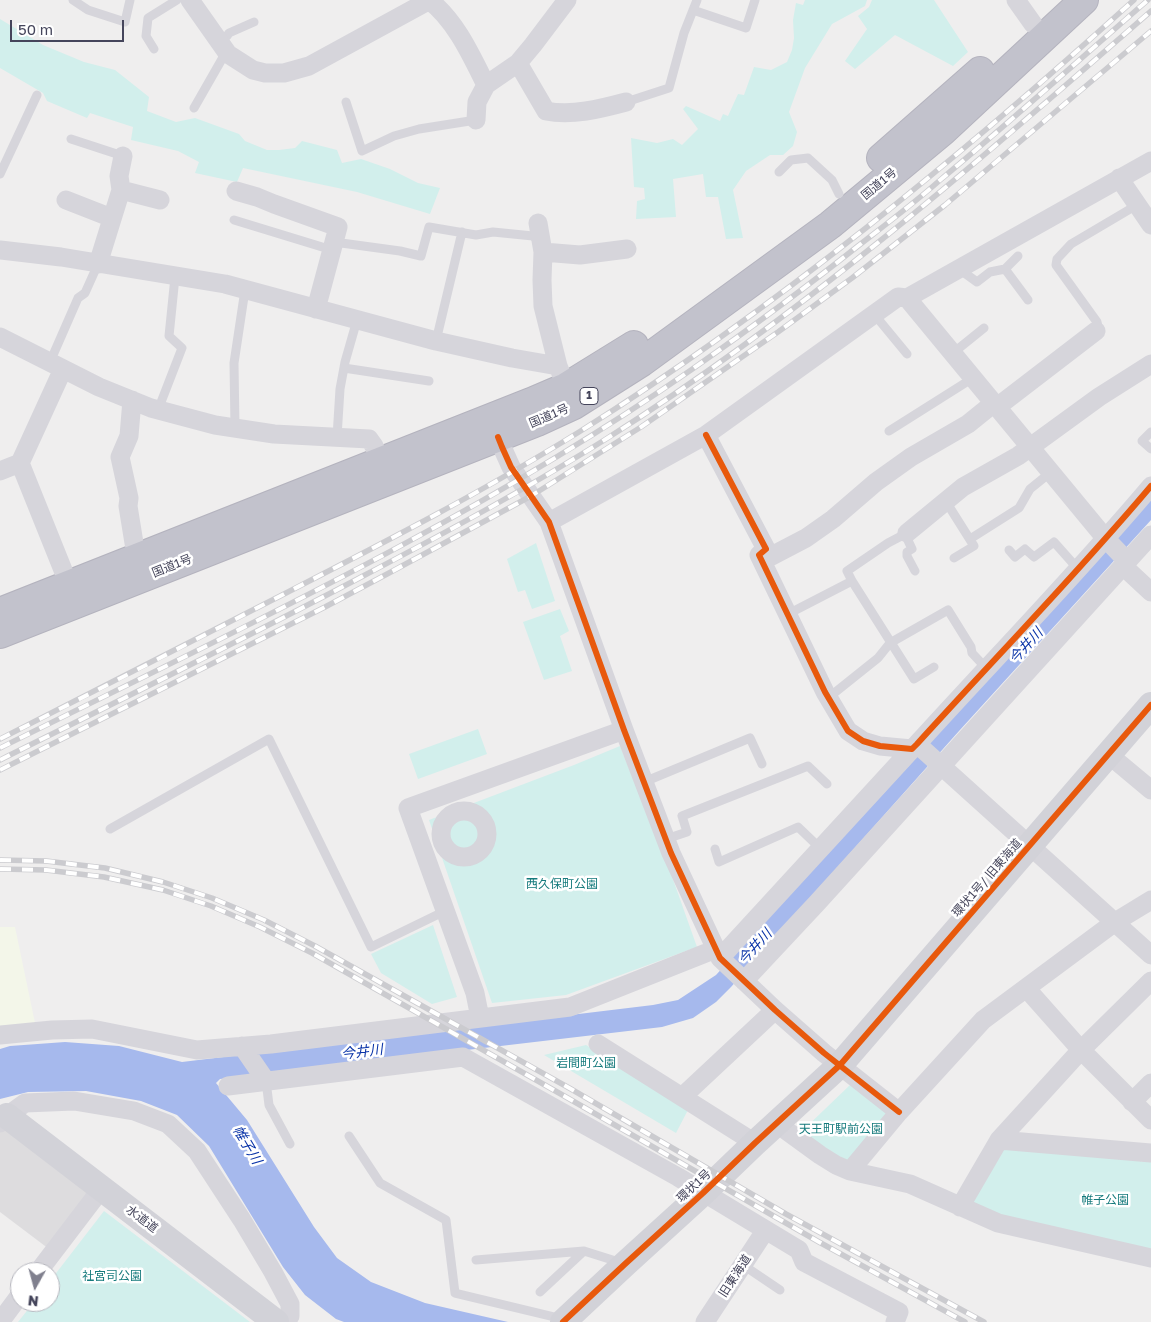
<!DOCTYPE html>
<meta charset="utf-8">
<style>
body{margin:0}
#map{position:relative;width:1151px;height:1322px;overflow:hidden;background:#efeeee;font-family:"Golos Text",sans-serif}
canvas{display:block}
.north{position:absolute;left:10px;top:1262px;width:50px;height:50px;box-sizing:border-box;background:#fff;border:1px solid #b5b5bd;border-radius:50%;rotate:187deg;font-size:14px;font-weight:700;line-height:20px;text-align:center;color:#45455b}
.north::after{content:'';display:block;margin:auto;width:18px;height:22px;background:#80808e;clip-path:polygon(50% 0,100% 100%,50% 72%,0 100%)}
.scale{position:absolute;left:10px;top:20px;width:114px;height:22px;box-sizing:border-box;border:2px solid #45455b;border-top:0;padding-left:6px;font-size:15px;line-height:18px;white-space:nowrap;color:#45455b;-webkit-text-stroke:4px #fff;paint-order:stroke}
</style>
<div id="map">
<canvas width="1151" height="1322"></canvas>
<div class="north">N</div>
<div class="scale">50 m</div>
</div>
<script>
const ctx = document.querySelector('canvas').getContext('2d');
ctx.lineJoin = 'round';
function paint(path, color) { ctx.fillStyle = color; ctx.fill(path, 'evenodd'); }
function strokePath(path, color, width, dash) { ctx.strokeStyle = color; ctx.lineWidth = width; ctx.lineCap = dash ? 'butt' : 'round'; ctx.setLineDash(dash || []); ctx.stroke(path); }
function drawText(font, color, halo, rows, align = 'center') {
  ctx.font = font + ' "Golos Text","Noto Sans JP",sans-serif'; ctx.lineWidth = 5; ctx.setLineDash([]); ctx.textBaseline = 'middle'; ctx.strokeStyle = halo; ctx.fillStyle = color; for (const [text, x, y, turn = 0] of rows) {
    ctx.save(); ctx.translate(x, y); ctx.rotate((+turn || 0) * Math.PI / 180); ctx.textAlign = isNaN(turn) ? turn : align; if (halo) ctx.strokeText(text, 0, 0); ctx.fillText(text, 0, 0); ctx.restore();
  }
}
paint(new Path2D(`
 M0,927H15L35,1023L0,1027Z`), '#f3f6e9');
paint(new Path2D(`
 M0,1131H7L91,1193L49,1249L0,1212Z`), '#dddcde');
paint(new Path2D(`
 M805,0H867L865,6L832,24L805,68L789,112L797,132L793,146L783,155H770L746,171L733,190L743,238L726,239L718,197H706L703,174L673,179L676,217L636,219L637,201L645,199L644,188L634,187L631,138L657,143L673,139L682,145L698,129L683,109L686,106L720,121L723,114L728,116L738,94L744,95L754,67L771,70L787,62L792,50L794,38L793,20L796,3L803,5Z
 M872,0H934L968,52L953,66L895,35L855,69L845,61L867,29L858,16L869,7Z
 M0,19L43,45L84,62L115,70L149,97L147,111L176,122L195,118L239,134L245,141L267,150H279L295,148L302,141L337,150L342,163L361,159L390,169L418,183L440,188L430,214L357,192L243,168L237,182L195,173L199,162L178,151L131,140L133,127L90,113L87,118L47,101L43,93L0,68Z
 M536,543L555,601L532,609L525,590L518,592L507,559Z
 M560,609L569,631L560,636L572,671L544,680L523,622Z
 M478,729L487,754L418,779L409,754Z
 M620,746L670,871L697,947L566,995L492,1003L429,820L574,765Z
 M433,925L457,997L432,1004L381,973L371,954Z
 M586,1045L689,1108L676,1133L544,1055Z
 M850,1085L888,1114L846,1164L799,1134Z
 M999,1148L1151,1162V1254L963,1206Z
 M104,1211L250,1322H18L34,1302H50V1281Z`), '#d2efec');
paint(new Path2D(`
 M1151,499V520L959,731L731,987L716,1002L693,1018L662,1027L220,1079L216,1083L247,1120L314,1227L337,1258L371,1282L425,1303L508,1322H344L336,1319L305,1295L283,1267L209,1146L177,1115L141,1101L86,1091L28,1092L0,1099V1049L10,1046L65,1042L119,1046L182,1062L653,1005L678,1000L716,975L950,721Z`), '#a6b9ed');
const highway = new Path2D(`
 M881,158L980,71
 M0,612L531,402L566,387L634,345
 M0,634L537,422L574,405L642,362L830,225L942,132L1084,0`);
strokePath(highway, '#b4b3be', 30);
strokePath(new Path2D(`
 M73,0L88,10L125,22L130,0
 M693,10L746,28L755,0
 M219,42L227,36L229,33L254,22
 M154,49L146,36L148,18L177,0
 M346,102L362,151L394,136L419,129L476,120
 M626,102L669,88L684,33L697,0
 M194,108L226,52
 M71,139L123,156
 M779,172L791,160L808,158L832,180L839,194
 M0,174L37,95
 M234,220L332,250
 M334,242L400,251L421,256L429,227L476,235L493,232L533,236L540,242
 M959,269L977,282L990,272L1005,269L1028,300
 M1005,269L1018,256
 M874,314L907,354
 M1096,331L1098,326L1097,322L1056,265L1057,259L1071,244L1137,205
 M436,341L462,232
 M953,353L984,328
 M50,362L78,298L85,293L98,264
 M344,368L429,381
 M158,410L182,348L169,336L175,277
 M235,428L234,363L245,290
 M889,431L973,378
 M1151,432L1142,441L1151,449
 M337,437L340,389L345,362L357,320
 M945,500L974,546L954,558
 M907,533L888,543L847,571L852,581L914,679L934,667
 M905,534L912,549L907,552V556L915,571
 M970,539L1019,508L1030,489L1051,472
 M1009,550L1015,557L1025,549L1034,557L1054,542L1078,569
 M788,614L852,581
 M828,698L878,658L890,643L948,610L971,647L972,653L986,668
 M644,782L750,738L762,764
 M110,829L269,739L371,947L445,911
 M666,839L687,832L682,816L808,766L827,784
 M715,849L719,862L798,827L821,849
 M266,1081L269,1105L290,1144
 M349,1136L380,1183L446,1220L455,1293L563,1319
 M476,1260L584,1251
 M743,1265L780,1290
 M540,1292L584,1251L622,1263`), '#d6d5db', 9);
strokePath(new Path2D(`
 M190,0L228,54L253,70L265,73H284L309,66L430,0
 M429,0C456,21 471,55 486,85L518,63L533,45L567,0
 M1016,0L1033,24
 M518,63L546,111C572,116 600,109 626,102
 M476,120L477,102L486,85
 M1119,178L1151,225
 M121,190L160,200
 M236,191L257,197L274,204L338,227L316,309
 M66,200L112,218
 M538,223L543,252
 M0,250L61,257L225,284L436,341L512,358L558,366
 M98,264L121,190L119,176L123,156
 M907,298L1106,539L1127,561
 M0,337L99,387L151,408L215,425L274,434L369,439L374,446L385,471
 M562,376L558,366L543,306L542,280L543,252L580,255L627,249
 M132,400L129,436L120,457L129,498L128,506L134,543L138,557
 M997,407L1096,331
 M706,435L766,549L759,555L825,692L848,731L863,741L880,746L912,749L917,744C995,658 1076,575 1151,486
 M498,437L502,447L511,467L549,522L624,730L671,853L720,958L775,1010L824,1053L899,1112
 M20,463L63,369
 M0,471L20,463L69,585
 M549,522L706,435L898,297L907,298L1151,161
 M907,533L963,487L1018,456L1099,397L1151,364
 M762,561L806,538L833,519L876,482L911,457L968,424L994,403
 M1123,566L1151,592
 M917,744L1151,955
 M1108,754L1151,790
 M441 834a23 23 0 1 1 46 0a23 23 0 1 1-46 0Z
 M720,958L912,749
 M744,981L817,903L1151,535
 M1026,988L1081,1050L1151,1120
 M480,1018L475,993L408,808L624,730
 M0,1035L52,1030L92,1029L197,1050L271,1044L570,1007L716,949
 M598,1044L755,1143
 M242,1046L266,1081
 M228,1086L463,1057L678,1177L799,1250L804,1262L899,1312L895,1322
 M683,1096L775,1010
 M1132,1102L1151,1083
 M0,1123L7,1116L25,1103L74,1101L134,1111L168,1124L197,1151L242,1220L273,1272L290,1304V1316L286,1322
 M776,1123L820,1155L836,1165L850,1171L910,1184L998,1223L1151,1258
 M999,1140L1151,1153
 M850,1171L899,1112L983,1020L1115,922L1151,900
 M960,1207L999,1140L1081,1050L1151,981
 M38,1272L102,1188
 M0,1322L20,1295
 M705,1322L765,1231`), '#d6d5db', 19);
strokePath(new Path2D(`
 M7,1116L276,1322
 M563,1322L625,1264L703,1193L755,1143L840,1065L1151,705`), '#d2d2d8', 26);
strokePath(highway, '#c2c2cc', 28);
const rail = new Path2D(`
 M0,739C96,691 191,642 286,593C385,542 484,491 579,432C778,307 960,157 1134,0
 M0,748C235,631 475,520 691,370C748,330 804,289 858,246C885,225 913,204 939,181C1010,122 1079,60 1148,0
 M0,760C122,699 244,639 365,575C447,532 528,488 606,439C802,315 977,163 1151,11
 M0,770L325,607L389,573L531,496L641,427L778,332L852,278L945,205L1151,31
 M0,860L46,861L105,868L163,882L212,898L264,920L315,946L571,1089L786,1214L984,1322
 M0,869L46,870L104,877L163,890L211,906L260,927L312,953L566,1097L819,1242L965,1322`);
strokePath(rail, '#cbcbcf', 5.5);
strokePath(rail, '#fff', 4, [11]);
strokePath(new Path2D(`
 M706,435L766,549L759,555L825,692L848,731L863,741L880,746L912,749L917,744C995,658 1076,575 1151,486
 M498,437L502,447L511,467L549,522L624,730L671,853L720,958L775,1010L824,1053L899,1112
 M563,1322L625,1264L703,1193L755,1143L840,1065L1151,705`), '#e8590c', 6);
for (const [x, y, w] of [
 [589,396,18]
]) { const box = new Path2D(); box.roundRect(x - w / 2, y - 8.5, w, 17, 4); ctx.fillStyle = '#fff'; ctx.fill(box); strokePath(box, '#45455b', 1); }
drawText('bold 11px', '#45455b', null, [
 ["1",589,396]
]);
drawText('12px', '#45455b', '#fff', [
 ["国道1号",879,184,-40],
 ["国道1号",549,416,-23],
 ["国道1号",172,566,-22],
 ["環状1号/ 旧東海道",987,878,-49],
 ["環状1号",694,1186,-43],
 ["水道道",142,1219,37],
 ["旧東海道",735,1276,-57]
]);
drawText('12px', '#157a7c', '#fff', [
 ["西久保町公園",562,884],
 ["岩間町公園",586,1063],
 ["天王町駅前公園",841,1129],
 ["帷子公園",1105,1200],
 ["社宮司公園",112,1276]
]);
drawText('italic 14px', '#0a34a8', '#fff', [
 ["今井川",1026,646,-48],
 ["今井川",755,947,-48],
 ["今井川",362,1052,-7],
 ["帷子川",247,1145,59]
]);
</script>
